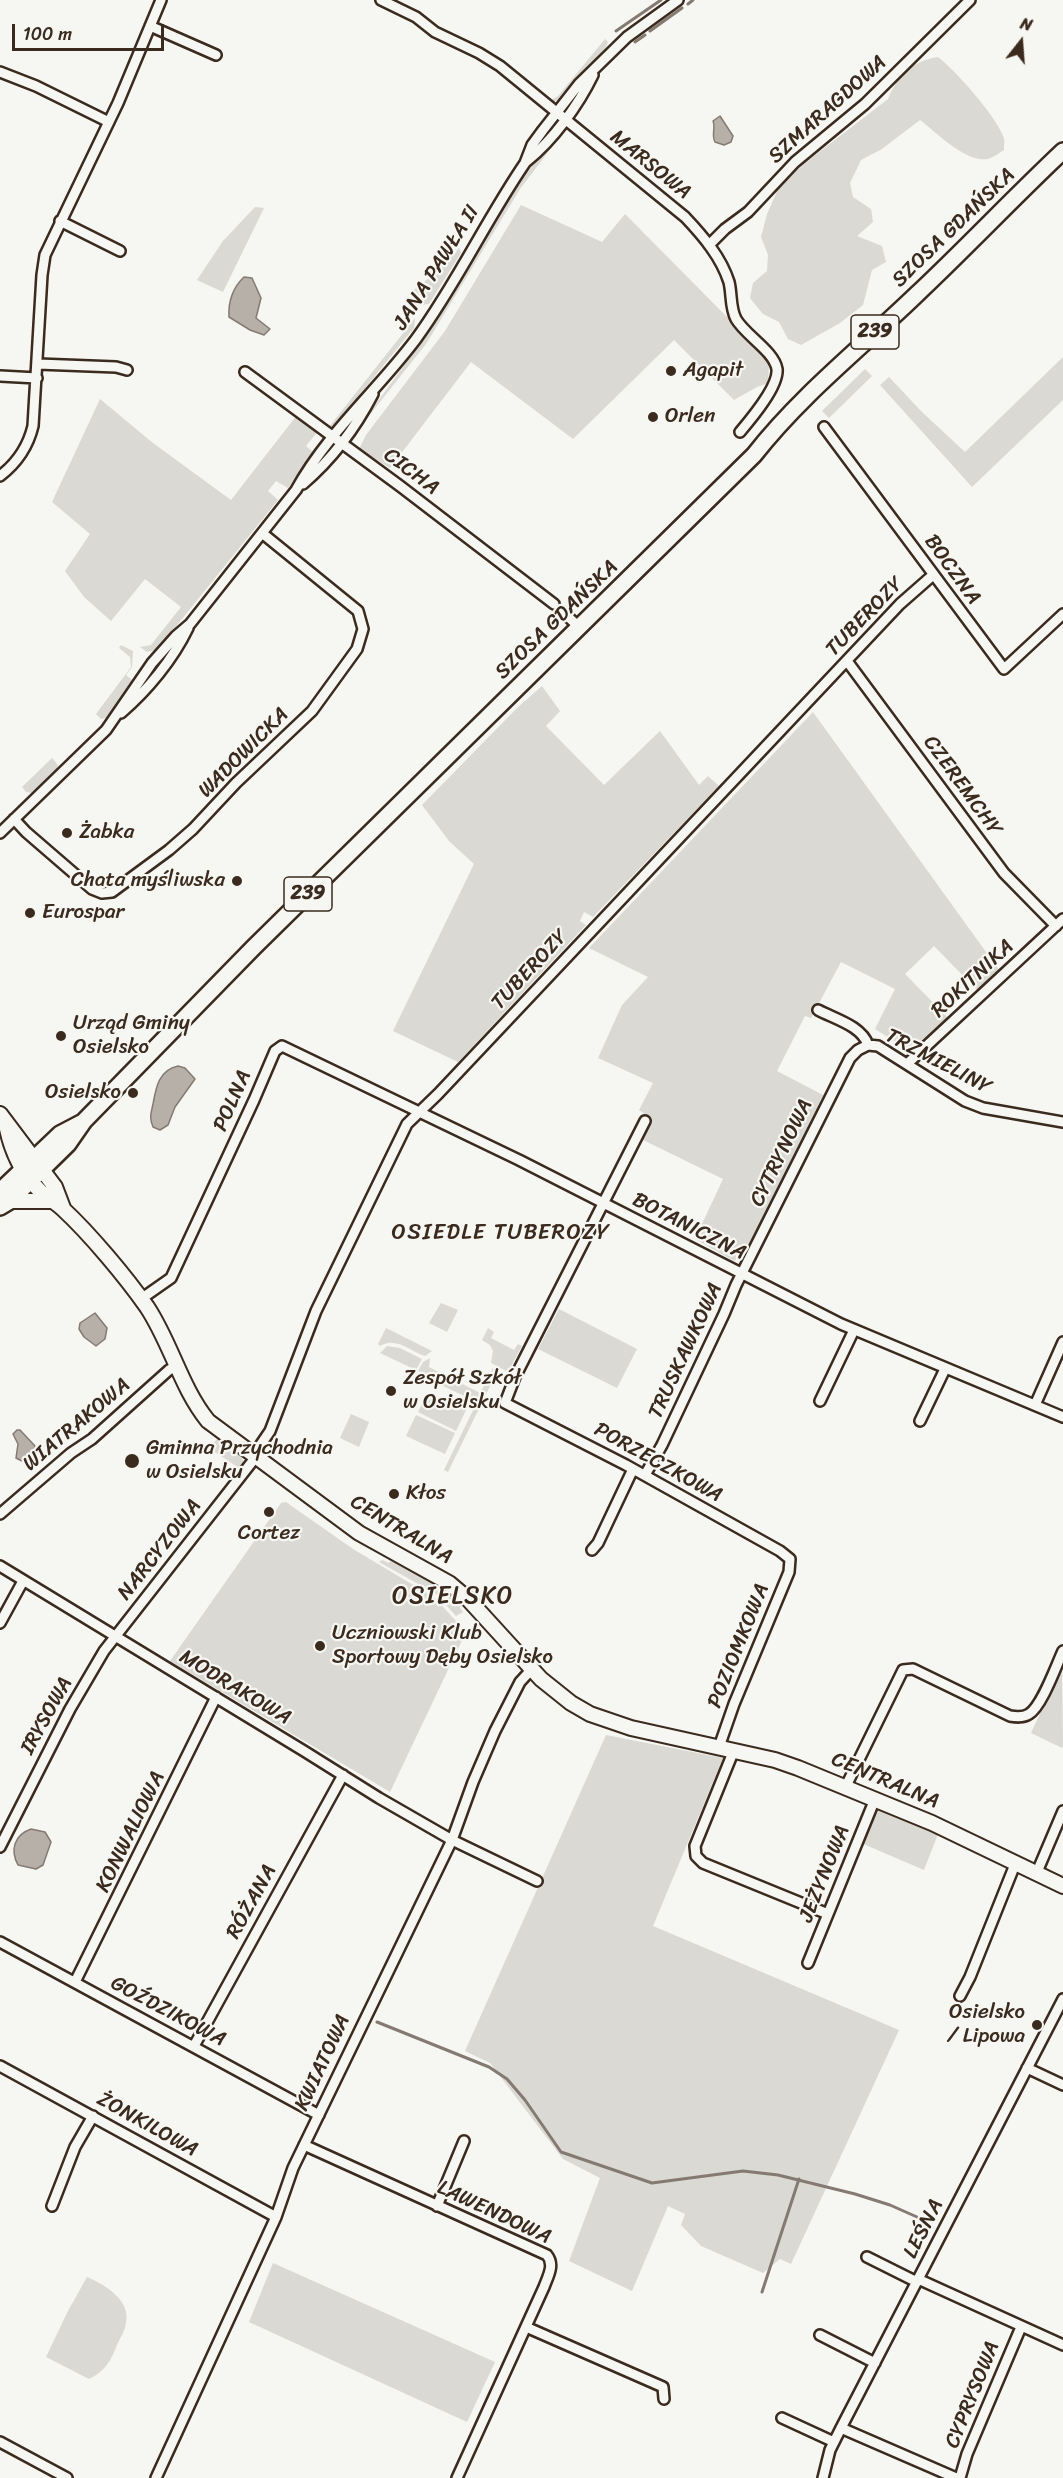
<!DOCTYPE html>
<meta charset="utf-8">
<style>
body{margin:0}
#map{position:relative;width:1063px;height:2478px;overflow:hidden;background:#f6f6f2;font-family:Sriracha,sans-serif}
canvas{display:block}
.north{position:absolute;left:991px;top:12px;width:60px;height:60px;-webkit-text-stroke:4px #f6f6f2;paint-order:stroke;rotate:17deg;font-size:16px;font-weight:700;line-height:24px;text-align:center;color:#3b2a1e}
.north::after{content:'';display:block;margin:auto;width:21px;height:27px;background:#3b2a1e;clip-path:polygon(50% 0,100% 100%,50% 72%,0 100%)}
.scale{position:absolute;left:12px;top:24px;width:152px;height:27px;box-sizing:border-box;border:3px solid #3b2a1e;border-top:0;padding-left:8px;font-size:18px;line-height:21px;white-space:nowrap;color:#3b2a1e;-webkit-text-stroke:4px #f6f6f2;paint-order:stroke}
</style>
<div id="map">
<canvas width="1063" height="2478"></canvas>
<div class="north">N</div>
<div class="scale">100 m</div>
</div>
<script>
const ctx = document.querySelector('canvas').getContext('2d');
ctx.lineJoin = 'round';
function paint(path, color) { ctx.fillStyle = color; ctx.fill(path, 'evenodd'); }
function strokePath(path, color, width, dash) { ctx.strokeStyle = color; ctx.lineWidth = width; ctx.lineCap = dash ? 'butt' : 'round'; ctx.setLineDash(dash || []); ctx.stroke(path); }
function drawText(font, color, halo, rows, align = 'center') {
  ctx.font = font + ' Sriracha,sans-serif'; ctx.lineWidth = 4.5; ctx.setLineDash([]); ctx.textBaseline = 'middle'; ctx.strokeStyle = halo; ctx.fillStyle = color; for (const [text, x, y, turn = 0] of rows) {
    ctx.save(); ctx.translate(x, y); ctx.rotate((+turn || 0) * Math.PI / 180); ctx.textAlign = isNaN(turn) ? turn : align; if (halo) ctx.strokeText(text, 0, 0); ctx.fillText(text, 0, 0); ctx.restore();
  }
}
paint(new Path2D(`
 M605,39L608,42L606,47L560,101H550L558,96Z
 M938,57C955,70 996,116 1003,136C1005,139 1004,145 1004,150C999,153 993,158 987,159C966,163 936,132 920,120L882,149L861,160L850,183L853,197L871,209L873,222L857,236L882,246L886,262L872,270L863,305L840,323L801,345L788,339L779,322L763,314L750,298L753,283L767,271L768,255L761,237L767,214L779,187L805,163L888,99C898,75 912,61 938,57Z
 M553,141L555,143L520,189L426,344L360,427L352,441L359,427L422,341L515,187Z
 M521,205L602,242L625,214L727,317L769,363L768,383L757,387L734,400L674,340L573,439L471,362L390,468L359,449L366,435L445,331Z
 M255,207L264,208L223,292L197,280L223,241Z
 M459,247L461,253L429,304L420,305L409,294L440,269L450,251L455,254Z
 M415,318L414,328L335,425L329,427Z
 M1063,357V400L972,487L880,385L889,377L922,412L965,452Z
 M865,369L872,376L829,418L822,411Z
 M100,399L153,443L231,500L297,415L319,430L306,446L313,452L288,488L276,481L268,491L278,500L157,650L147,652L140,647L151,645L181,607L145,579L111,621L84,597L65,571L90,534L52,502Z
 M121,645L133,651L132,667L126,675L133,681L106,718L101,719L96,714L131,667L130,657L119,648Z
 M542,686L560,711L546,726L604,785L660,731L699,785L708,776L719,786L593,917L584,912L580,921L586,925L458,1062L393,1031L474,864L449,841L422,805L517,708Z
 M813,712L999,970L977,990L934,946L905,974L948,1018L917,1044L905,1048L875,1029L895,989L841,962L811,1018L805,1016L777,1071L823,1095L746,1253L734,1261L695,1239L723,1179L643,1140L652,1119L639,1110L653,1083L598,1058L622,1005L648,977L589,948Z
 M52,758L58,765L57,769L32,793L26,792L22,787Z
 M441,1303L458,1310L447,1332L429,1323Z
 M559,1309L637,1349L617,1388L538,1349Z
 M386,1328L432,1351L425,1356C410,1351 396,1336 380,1346L378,1344Z
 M488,1328L494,1332L491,1338L514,1350L518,1344L522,1346L508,1372L491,1363L493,1351L490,1345L482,1340Z
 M387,1346L400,1348L422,1359L416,1370L380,1353Z
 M430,1358L429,1367L480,1393L493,1368L494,1369L491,1377L494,1378L448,1472L444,1470L477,1402L420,1375L421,1372L418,1371L423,1362Z
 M428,1392L466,1410L456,1431L418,1412Z
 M351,1414L369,1422L359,1447L340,1438Z
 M416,1415L455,1433L445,1454L406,1436Z
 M217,1439H222C234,1448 247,1454 242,1470L212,1450L210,1447Z
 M286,1502L353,1549L435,1598L466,1632L390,1792L170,1661L281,1503Z
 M382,1560L389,1563L390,1561C418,1569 441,1583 462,1602L460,1608L463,1612L456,1616L436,1594L379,1562Z
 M1062,1666L1063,1746L1062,1748L1031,1733Z
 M606,1735L723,1758L653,1926L899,2030L791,2264L780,2259L763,2273L701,2246L681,2225L685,2214L668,2206L632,2291L569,2261L600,2178L563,2159L490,2063L465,2051Z
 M879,1810L938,1834L924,1870L861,1843L875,1813Z
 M273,2263L495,2362L467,2422L249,2322Z
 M87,2277C105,2285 131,2300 126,2323C125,2331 120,2338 117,2345C111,2361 104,2372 89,2379L46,2357L68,2311Z`), '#dad9d3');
const water = new Path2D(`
 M720,116L733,136L731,142L724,145L715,142C711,135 716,128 713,121Z
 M244,277L252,278L261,298L256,318L270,329L264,335L250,330L229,317C228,302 233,287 244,277Z
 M178,1066L185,1068L195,1079L175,1107L168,1125L160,1130L153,1127C149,1117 151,1114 153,1104C156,1087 159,1070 178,1066Z
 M95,1313L107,1328L105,1339L96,1346L84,1337L79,1329L80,1323Z
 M17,1430H20L35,1446L34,1450L22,1461L16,1458L18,1444L13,1434Z
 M31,1829L45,1832L51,1842L43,1865L36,1869L18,1865C10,1850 14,1835 31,1829Z`);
paint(water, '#b6b0a9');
strokePath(water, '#857a71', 1.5);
strokePath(new Path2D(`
 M688,4L693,0
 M616,31L661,0
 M650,31L682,8
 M635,42L645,35
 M377,2022L489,2067L507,2079L525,2100L561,2152L652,2183L743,2171L778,2175L855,2194L890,2205L926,2221
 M762,2292L799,2179`), '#857a71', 3);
const street = new Path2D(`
 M381,0L416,17L435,32L479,53L500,66L685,217C703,236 721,257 729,282C732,294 730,308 736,319C745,335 774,351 777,369C779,386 751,419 740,432
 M150,26L216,55
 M0,72L36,86L109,122
 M527,161C553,140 578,106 593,75
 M60,221L120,251
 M709,245L725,229L748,212L795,162L865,104L970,0
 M38,364L116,367L127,370
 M245,372L400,486L554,604
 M0,376L37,378
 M824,427L1004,669L1063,614
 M0,476C17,463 28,447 33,426L42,275L45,255L118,103L161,0
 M303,484C331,460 356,427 373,394
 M563,612L579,627
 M847,661L1004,873L1056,926
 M121,713C148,690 173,659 188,628
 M14,819L26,832L92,889L102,893L112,892L169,850L193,829L236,783L312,711L357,649L363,629L358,611L262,533
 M0,833L106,730L152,663L176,636L190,624L296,490C328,432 377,391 416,339C457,283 486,220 525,163L532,145L543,130L579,84L627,37L678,0
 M818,1010C835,1019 862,1026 868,1045
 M907,1064L1063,919
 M645,1121L515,1377L505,1403L626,1465L780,1551L790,1559L789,1572L734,1704L719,1747
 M141,1299L171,1278L254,1100L275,1051L282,1046L519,1160L841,1324L1063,1417
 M820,1401L854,1330
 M1035,1405L1063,1342
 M920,1421L945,1369
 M253,1456L270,1431L316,1311L407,1124L438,1094L900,604L933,575
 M645,1475L662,1445L724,1314L736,1285L850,1058L858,1050L868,1045L878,1046L965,1101L983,1108L1063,1122
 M0,1514L71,1453L92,1439L169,1370L178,1365
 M592,1550L598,1543L633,1469
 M0,1566L304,1751L379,1798L452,1840L537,1881
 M0,1623L23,1581
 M734,1750L695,1846L696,1856L703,1863L828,1914
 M846,1786L903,1670L913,1669L1010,1716C1016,1717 1023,1718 1029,1714C1042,1706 1056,1666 1063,1651
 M0,1847L70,1709L104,1651L255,1458
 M1037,1872L1063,1811
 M0,1942L319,2115
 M808,1963L875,1799
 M75,1982L216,1697
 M960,1996L970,1977L1016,1862
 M194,2046L343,1775
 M0,2066L276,2217
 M1027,2068L1063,2085
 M304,2145L547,2255C555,2265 548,2276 544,2287L457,2478
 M52,2206L75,2147L93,2116
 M437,2206L464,2141
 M867,2257L917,2282
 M918,2279L1063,2345
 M526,2327L663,2387L664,2399
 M820,2335L875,2363
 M782,2418L834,2442
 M841,2428L956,2478
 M0,2442L67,2478
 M156,2478L276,2217L293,2168L452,1840L473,1782L495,1731L520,1682L531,1670
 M823,2478L830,2450L841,2428L1063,1999
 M960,2478L967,2454L1021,2327`);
const secondary = new Path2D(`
 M0,1114L55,1187L63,1208
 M6,1124C11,1151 21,1173 41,1192C48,1198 57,1203 63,1209C90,1234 126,1277 147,1307C171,1343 181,1388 208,1421L359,1533L449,1583L468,1599L541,1679L571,1703L590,1714L631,1728L775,1760L798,1768L932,1823L1063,1886
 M10,1201H52`);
const primary = new Path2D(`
 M0,1191L60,1134L81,1123
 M0,1207L10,1201L68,1144L84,1121L254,947L754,455C801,395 862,347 916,295C966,248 1013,198 1063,151`);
strokePath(street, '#3b2a1e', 14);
strokePath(secondary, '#3b2a1e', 18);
strokePath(primary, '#3b2a1e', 20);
strokePath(street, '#f6f6f2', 9);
strokePath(secondary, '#f6f6f2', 14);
strokePath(primary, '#f6f6f2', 15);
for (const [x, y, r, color] of [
 [671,371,6,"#3b2a1e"],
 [653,417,6,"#3b2a1e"],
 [67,833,6,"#3b2a1e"],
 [237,881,6,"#3b2a1e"],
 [30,913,6,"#3b2a1e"],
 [61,1036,6,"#3b2a1e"],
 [133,1093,6,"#3b2a1e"],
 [391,1391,6,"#3b2a1e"],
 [132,1461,8,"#3b2a1e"],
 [394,1494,6,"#3b2a1e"],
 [269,1512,6,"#3b2a1e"],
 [320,1646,6,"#3b2a1e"],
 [1037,2025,6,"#3b2a1e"]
]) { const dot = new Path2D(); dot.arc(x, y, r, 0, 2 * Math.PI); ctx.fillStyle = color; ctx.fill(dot); strokePath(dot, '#f6f6f2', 2); }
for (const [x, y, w] of [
 [875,332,48],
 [308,894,48]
]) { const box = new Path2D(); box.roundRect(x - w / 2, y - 17, w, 34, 4.5); ctx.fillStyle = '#f6f6f2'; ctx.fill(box); strokePath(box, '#3b2a1e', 1.5); }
drawText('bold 20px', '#3b2a1e', null, [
 ["239",875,332],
 ["239",308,894]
]);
drawText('21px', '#3b2a1e', '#f6f6f2', [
 ["SZMARAGDOWA",828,110,-42],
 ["MARSOWA",650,165,39],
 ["SZOSA GDAŃSKA",954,228,-44],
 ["JANA PAWŁA II",437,268,-58],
 ["CICHA",411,472,37],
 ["BOCZNA",952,570,54],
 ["TUBEROZY",865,617,-46],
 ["SZOSA GDAŃSKA",557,620,-44],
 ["WADOWICKA",244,753,-45],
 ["CZEREMCHY",962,786,54],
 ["TUBEROZY",530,970,-47],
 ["ROKITNIKA",973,979,-43],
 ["TRZMIELINY",938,1062,28],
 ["POLNA",233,1101,-66],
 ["CYTRYNOWA",782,1153,-64],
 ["BOTANICZNA",689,1227,27],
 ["TRUSKAWKOWA",686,1351,-65],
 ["WIATRAKOWA",77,1425,-40],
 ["PORZECZKOWA",658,1463,29],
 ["CENTRALNA",401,1530,31],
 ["NARCYZOWA",160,1550,-52],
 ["POZIOMKOWA",739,1646,-68],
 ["MODRAKOWA",235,1688,31],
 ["IRYSOWA",47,1716,-61],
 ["CENTRALNA",885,1781,23],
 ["KONWALIOWA",131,1832,-64],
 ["JEŻYNOWA",825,1874,-68],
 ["RÓŻANA",252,1902,-61],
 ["GOŹDZIKOWA",168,2012,28],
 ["KWIATOWA",323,2063,-65],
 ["ŻONKILOWA",147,2125,29],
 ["LAWENDOWA",494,2213,25],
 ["LEŚNA",924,2229,-63],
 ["CYPRYSOWA",973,2395,-68]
]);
drawText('21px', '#3b2a1e', '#f6f6f2', [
 ["Agapit",683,371],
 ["Orlen",665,417],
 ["Żabka",79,833],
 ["Chata myśliwska",225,881,"right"],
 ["Eurospar",42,913],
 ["Urząd Gminy",73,1024],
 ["Osielsko",73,1048],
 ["Osielsko",121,1093,"right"],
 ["Zespół Szkół",403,1379],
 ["w Osielsku",403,1403],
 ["Gminna Przychodnia",146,1449],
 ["w Osielsku",146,1473],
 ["Kłos",406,1494],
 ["Cortez",269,1534,"center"],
 ["Uczniowski Klub",332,1634],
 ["Sportowy Dęby Osielsko",332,1658],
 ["Osielsko",1025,2013,"right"],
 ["/ Lipowa",1025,2037,"right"]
], 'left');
ctx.letterSpacing = '1.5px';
drawText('22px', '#3b2a1e', '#f6f6f2', [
 ["OSIEDLE TUBEROZY",501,1233]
]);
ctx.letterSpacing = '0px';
ctx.letterSpacing = '1.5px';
drawText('24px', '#3b2a1e', '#f6f6f2', [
 ["OSIELSKO",453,1597]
]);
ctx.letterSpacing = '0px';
</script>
